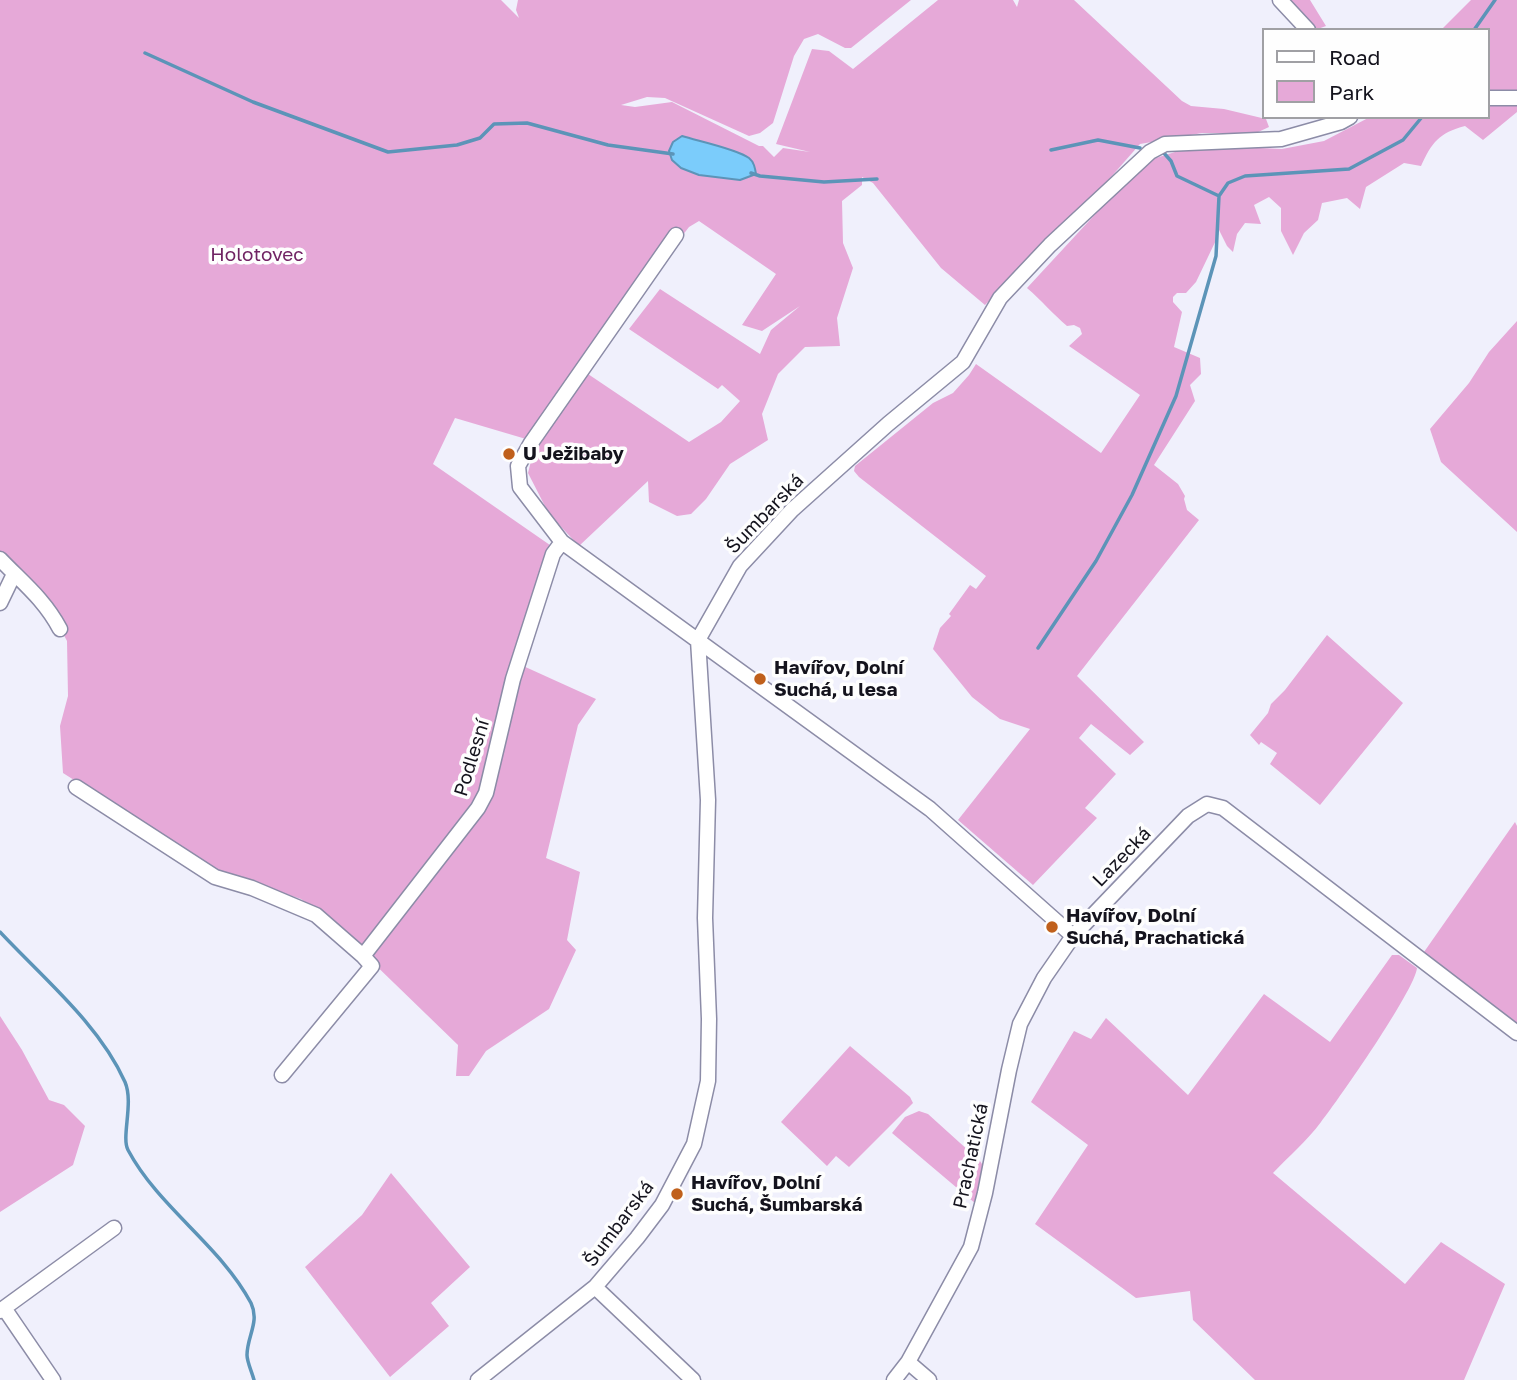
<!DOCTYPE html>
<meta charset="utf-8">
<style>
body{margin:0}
#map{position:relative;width:1517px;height:1380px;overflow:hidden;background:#f0f0fc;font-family:"Golos Text",sans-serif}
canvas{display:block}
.legend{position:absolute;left:1262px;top:28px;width:228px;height:91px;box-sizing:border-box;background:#fefefe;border:2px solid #a0a0a4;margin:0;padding:9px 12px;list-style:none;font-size:21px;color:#14131d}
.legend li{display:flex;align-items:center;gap:14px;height:35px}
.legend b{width:35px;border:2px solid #a0a0a4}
</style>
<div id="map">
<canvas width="1517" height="1380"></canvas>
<ul class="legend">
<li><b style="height:9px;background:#fff"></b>Road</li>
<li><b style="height:19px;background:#e6a9d8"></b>Park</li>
</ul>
</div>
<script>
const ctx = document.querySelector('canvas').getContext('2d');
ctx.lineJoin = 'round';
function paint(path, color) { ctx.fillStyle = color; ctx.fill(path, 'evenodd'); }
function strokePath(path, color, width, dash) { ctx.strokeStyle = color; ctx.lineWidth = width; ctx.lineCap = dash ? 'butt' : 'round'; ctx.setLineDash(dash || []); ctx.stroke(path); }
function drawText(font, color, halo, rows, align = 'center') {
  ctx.font = font + ' "Golos Text",sans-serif'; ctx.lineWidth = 7; ctx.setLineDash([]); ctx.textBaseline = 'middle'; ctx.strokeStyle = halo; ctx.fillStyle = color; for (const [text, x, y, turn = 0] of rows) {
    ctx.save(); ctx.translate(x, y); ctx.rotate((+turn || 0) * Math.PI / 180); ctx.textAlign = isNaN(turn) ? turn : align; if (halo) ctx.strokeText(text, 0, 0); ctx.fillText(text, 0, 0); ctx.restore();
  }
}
paint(new Path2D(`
 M0,0H501L519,18L516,10L518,0H911L851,48H845L818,34L804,39L794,56L773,123L760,133L749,136L665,98L647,97L621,105L635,107L672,102L759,146H763L774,157L783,148L810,152L776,144L812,49L829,51L853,69L938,0H1013L1017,7L1019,0H1074L1182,101L1191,106L1224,109L1266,119L1269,127L1256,133H1202L1140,144L1111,177L985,305L941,268L873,183L862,177V185L842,201L843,243L853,268L837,318L840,346L805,347L778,374L762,414L768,440L730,464L706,499L691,514L677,516L649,502L648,481L579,546L549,514L528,473L534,449L588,374L689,442L721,422L740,401L722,385L718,389L629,329L660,289L760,354L771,330L800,306L762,331L742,325L776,274L699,221L689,227L526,439L455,418L433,464L560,552L521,665L596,699L578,725L546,858L580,872L567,940L576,950L549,1009L486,1051L469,1076H456L458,1045L330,921L301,899L217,871L63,773L60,726L68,696L67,641L43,595L0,554Z
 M1288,0H1310L1326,26L1315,30Z
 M1471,0H1517V92L1487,90V30H1441Z
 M1487,102L1517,103V112L1483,140L1465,126C1439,133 1432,142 1421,166L1404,163L1366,187L1360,209L1347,198L1322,203L1318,220L1304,233L1293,255L1281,231V208L1269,197L1254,205L1261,224L1245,223L1237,234L1233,252L1227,246L1219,230L1218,236L1196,282L1186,293H1177L1173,297V302L1182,312L1174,347L1200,358L1201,374L1190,385L1195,401L1154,465L1178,484L1185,496L1184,499L1187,510L1199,520L1077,676L1144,742L1130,755L1091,724L1079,738L1116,774L1085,808L1097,818L1033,885L958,820L1030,729L1000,719L972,697L933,649L940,628L951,616L949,614L970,585L976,589L986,576L859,477L854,471L855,466L933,403L953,393L969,375L976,364L1101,453L1140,395L1069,346L1082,334L1080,328L1074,325L1067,326C1053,314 1042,301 1027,288L1137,169L1156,158L1197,145L1282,149L1324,141L1370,117H1487Z
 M1517,321V532L1441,462L1430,429L1469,383L1489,352Z
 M1327,635L1403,703L1320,805L1270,764L1277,753L1261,742L1259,745L1250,735L1268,713L1271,704L1285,690Z
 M1515,822L1517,826V1023L1424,952Z
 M1392,955H1399L1417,968C1415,990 1339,1099 1321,1122C1307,1141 1289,1156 1273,1173L1405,1284L1441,1242L1505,1284L1464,1380H1255L1193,1320L1190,1291L1136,1298L1035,1224L1088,1145L1031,1102L1074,1031L1091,1039L1106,1018L1188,1095L1264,994L1330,1042Z
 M0,1016L22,1050L49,1100L64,1105L85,1126L73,1165L0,1212Z
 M850,1046L910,1097L913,1103L849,1167L836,1156L827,1166L781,1122Z
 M919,1111L928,1114L980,1161L984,1167L976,1204L892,1133L905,1117Z
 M391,1173L470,1267L431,1303L449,1326L390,1377L305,1267L362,1215Z`), '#e6a9d8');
const water = new Path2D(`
 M682,136C698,141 737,149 749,158C754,162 755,168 756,174L740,180L699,175L681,168L672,160L669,151L673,142Z`);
paint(water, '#7bccfb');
strokePath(water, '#5c94b8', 2);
strokePath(new Path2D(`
 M1474,30L1495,0
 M145,53L253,102L388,152L457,145L480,138L494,124L527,123L608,145L673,154
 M1051,150L1098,140L1140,148
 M1163,152L1171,161L1177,176L1219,196L1228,183L1245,176L1349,169L1403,140L1422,117
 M751,173L760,176L824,182L877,179
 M1038,648L1096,561L1132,495L1176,396L1216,256L1219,196
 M0,932C43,978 99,1024 125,1082C134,1103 121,1137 128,1150C159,1208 220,1245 251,1303C260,1322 247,1336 247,1355C247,1362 252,1372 254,1380`), '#5c94b8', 3.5);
const minor = new Path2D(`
 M1280,0L1308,30
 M1487,98H1517
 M676,235L531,443L518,466L520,487L562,542L930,809L1073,936
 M0,559C23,583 44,599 60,629
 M0,603L14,574
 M76,787L215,877L252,888L316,915L363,956L478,808L486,793L513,679L553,554L562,542
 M282,1075L372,966L363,956
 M595,1287L693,1380
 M4,1308L53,1380
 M0,1311L114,1228
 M908,1362L929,1380
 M478,1380L595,1287L637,1238L662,1205L694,1144L708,1081L709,1019L705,918L708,800L698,640L740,566L792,510L888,424L963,362L1000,298L1050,245L1150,152L1165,144L1281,139L1341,122L1350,117
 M894,1380L908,1362L971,1247L985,1193L1009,1070L1020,1024L1044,978L1073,936L1188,816L1207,804L1223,808L1517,1033`);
strokePath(minor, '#8c8ca7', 17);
strokePath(minor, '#fff', 14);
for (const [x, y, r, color] of [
 [509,454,7,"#c0601c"],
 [760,679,7,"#c0601c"],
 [1052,927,7,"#c0601c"],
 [677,1194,7,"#c0601c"]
]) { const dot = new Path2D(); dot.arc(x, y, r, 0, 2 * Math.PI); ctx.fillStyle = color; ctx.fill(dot); strokePath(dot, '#fefefe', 2.5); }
drawText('19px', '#702363', '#fefefe', [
 ["Holotovec",257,255]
]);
drawText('bold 19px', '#14131d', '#fefefe', [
 ["U Ježibaby",523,454],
 ["Havířov, Dolní",774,668],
 ["Suchá, u lesa",774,690],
 ["Havířov, Dolní",1066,916],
 ["Suchá, Prachatická",1066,938],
 ["Havířov, Dolní",691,1183],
 ["Suchá, Šumbarská",691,1205]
], 'left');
drawText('19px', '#14131d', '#fefefe', [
 ["Šumbarská",765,514,-46],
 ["Podlesní",472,758,-73],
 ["Lazecká",1122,857,-46],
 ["Prachatická",971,1156,-78],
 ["Šumbarská",619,1224,-53]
]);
</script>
